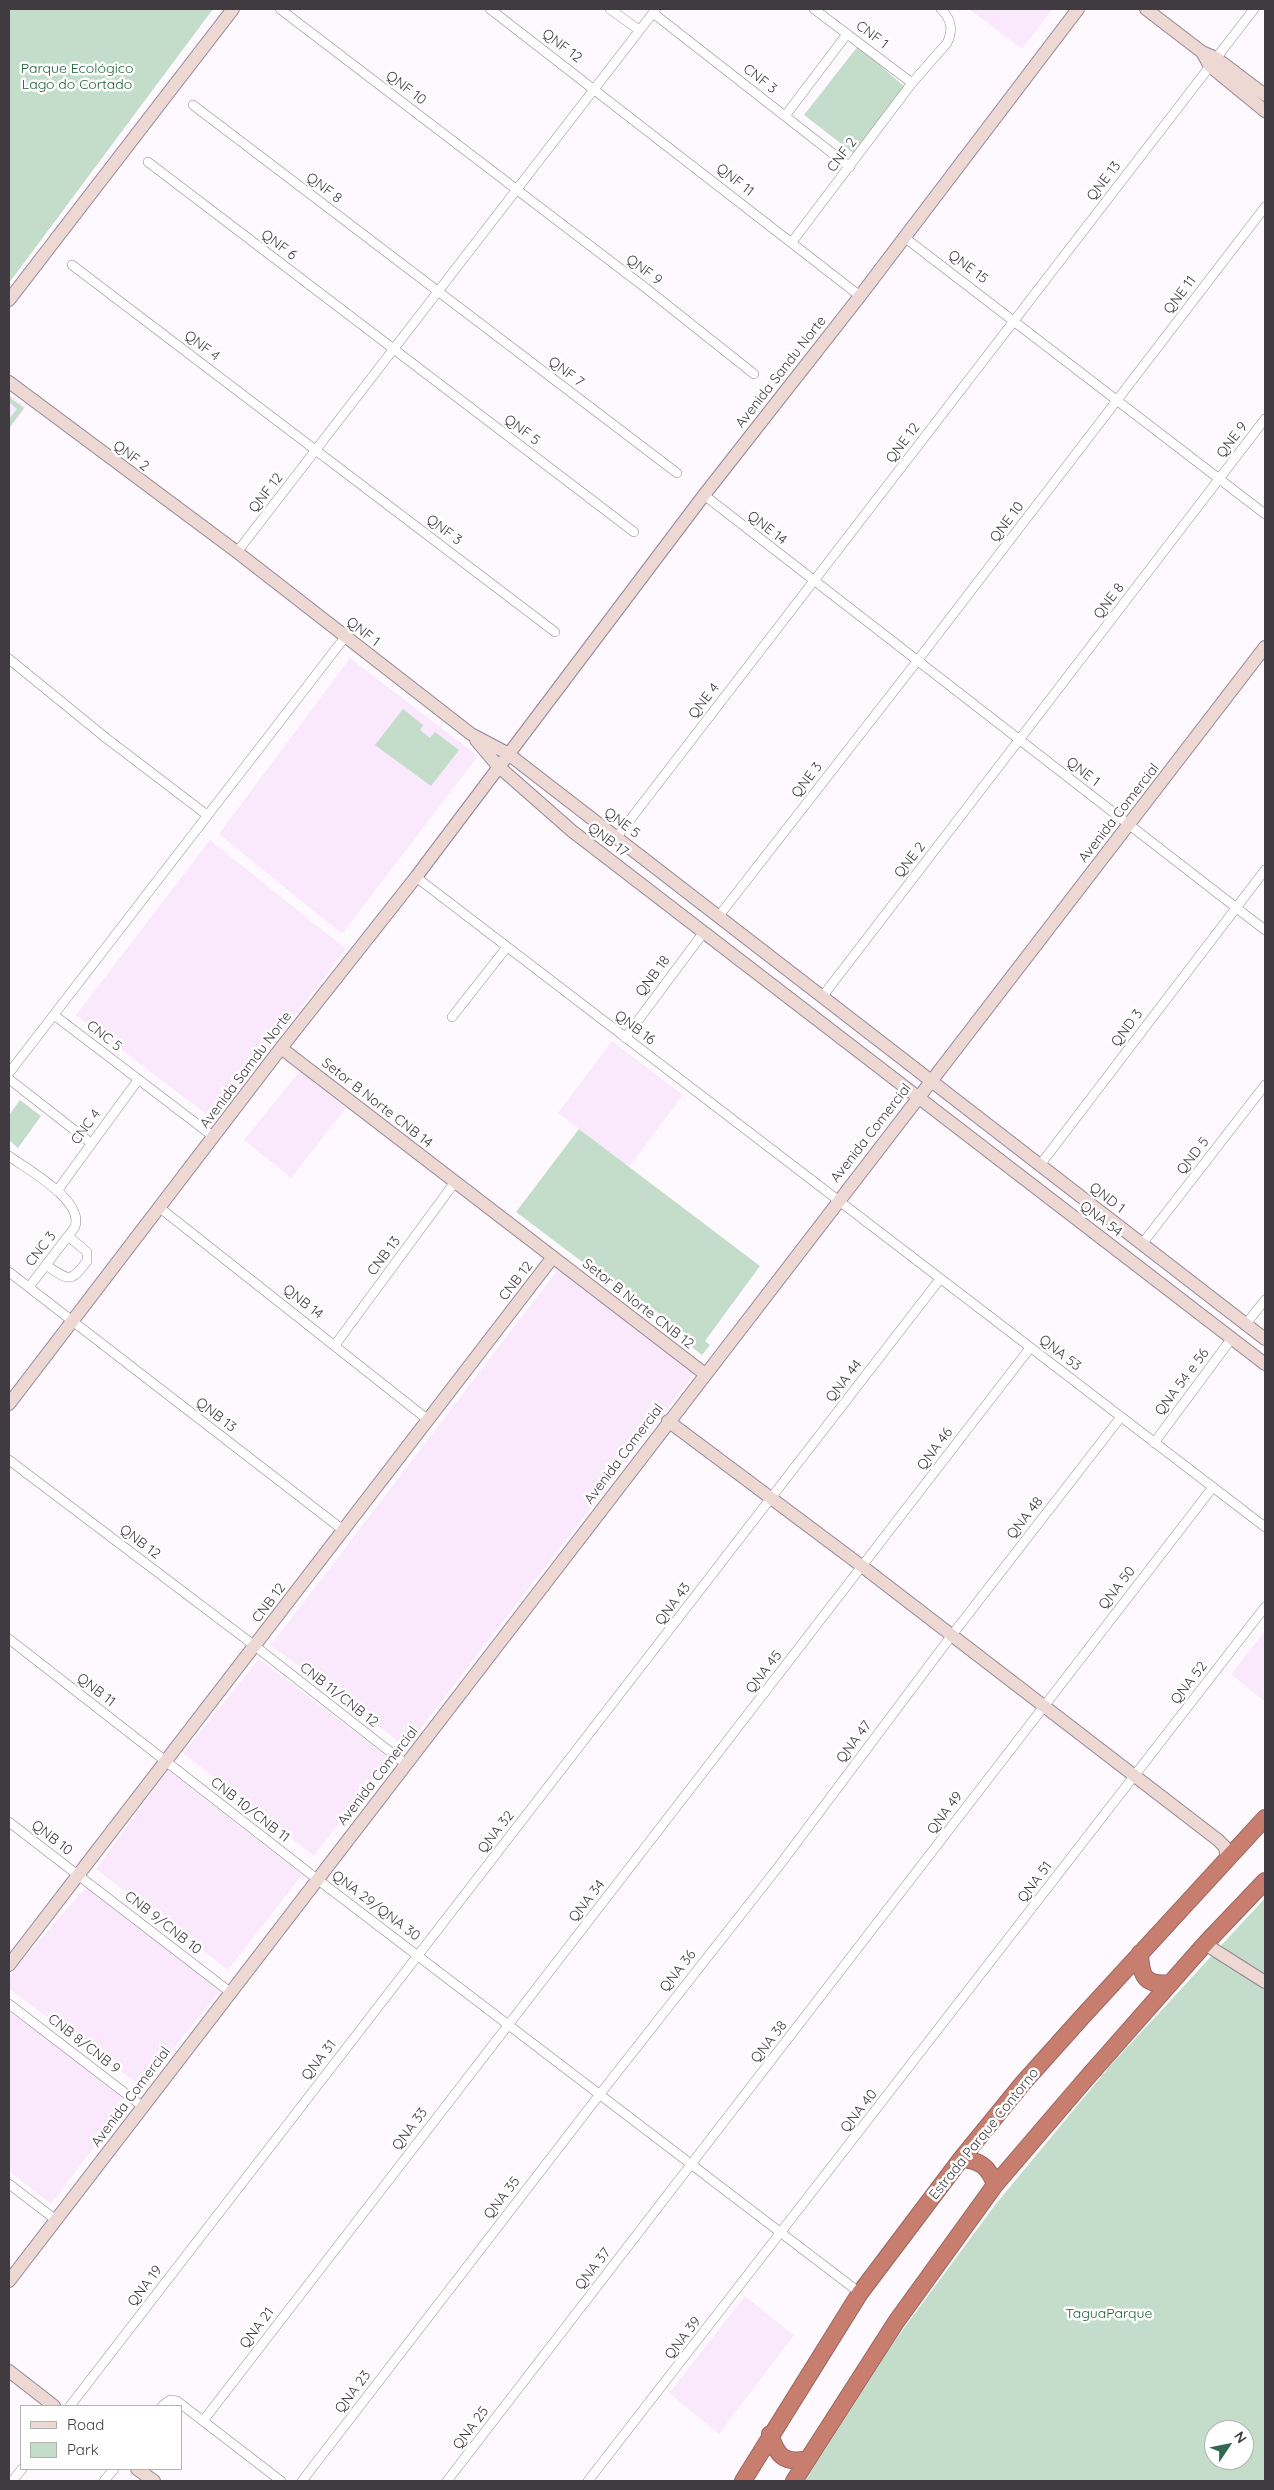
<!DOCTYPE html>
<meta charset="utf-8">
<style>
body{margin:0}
#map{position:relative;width:1274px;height:2490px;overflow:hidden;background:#fef9fe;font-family:Quicksand,sans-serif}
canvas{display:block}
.frame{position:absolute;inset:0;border:10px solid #403b40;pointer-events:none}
.legend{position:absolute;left:20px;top:2405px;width:162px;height:65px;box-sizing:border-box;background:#fff;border:1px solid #b3b1b3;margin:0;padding:6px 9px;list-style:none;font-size:15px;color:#403b40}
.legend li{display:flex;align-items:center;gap:10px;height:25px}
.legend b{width:25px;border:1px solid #b3b1b3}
.north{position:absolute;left:1204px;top:2420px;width:50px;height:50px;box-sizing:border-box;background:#fff;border:1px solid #b3b1b3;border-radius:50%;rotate:56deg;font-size:14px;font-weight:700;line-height:20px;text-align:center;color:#403b40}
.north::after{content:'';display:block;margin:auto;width:18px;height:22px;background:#2f6952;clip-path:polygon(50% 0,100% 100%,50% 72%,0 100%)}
</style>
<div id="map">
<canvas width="1274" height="2490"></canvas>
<div class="frame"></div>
<ul class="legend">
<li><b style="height:6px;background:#eed8d4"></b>Road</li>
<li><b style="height:14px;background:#c3ddca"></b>Park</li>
</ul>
<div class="north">N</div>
</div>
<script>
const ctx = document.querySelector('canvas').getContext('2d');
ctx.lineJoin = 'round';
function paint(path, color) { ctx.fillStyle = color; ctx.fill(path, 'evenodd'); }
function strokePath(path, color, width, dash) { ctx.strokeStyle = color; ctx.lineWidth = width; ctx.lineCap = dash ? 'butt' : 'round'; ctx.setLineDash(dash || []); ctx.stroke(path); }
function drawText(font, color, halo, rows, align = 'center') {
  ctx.font = font + ' Quicksand,sans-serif'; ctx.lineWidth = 5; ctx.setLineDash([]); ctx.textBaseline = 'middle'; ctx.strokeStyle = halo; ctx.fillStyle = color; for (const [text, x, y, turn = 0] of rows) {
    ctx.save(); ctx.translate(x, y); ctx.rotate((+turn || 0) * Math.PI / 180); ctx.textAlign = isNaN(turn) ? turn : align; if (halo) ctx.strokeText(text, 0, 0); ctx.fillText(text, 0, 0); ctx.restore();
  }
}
paint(new Path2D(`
 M969,9H1053L1022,49Z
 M9,394L26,407L9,430Z
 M350,658L478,756L342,934L219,834Z
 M210,840L346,949L215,1121L76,1015Z
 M612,1041L683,1095L629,1167L558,1113Z
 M300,1071L346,1108L291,1178L244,1140Z
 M559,1268L696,1372L406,1747L271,1645Z
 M1265,1631V1702L1231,1674Z
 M259,1659L389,1758L314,1856L183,1753Z
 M168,1770L302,1875L228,1970L96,1869Z
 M86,1887L222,1989L142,2087L9,1989V1975Z
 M9,2011L130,2100L51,2204L9,2171Z
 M745,2296L794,2335L719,2434L669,2393Z`), '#fae9fc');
paint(new Path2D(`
 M9,9H213L9,283Z
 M858,46L907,89L857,156L804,115Z
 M9,397L24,408L9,428V419L17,409L9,402Z
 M403,709L423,725L420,730L430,738L435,732L459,750L431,786L375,745Z
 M20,1100L41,1116L18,1148L9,1140V1115Z
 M579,1129L760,1266L705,1341L710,1345L702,1355L688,1344L692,1338L612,1278L609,1282L516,1212Z
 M1265,1898V2481H805L896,2339L995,2205L1110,2066ZM1214,2430H1244V2460H1214Z`), '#c3ddca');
const street = new Path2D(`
 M280,9L647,289L754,374
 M490,9L860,296
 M610,9L639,30
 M814,9L912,83
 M653,13L850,167
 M193,105L677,473
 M785,116L847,34
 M148,162L634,532
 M904,237L1265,514
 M792,242L912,83L947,43C954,29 951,19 941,9
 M72,265L555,632
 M704,495L1265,930
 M237,552L656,9
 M9,659L106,738L207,815
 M616,838L1254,9
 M416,877L1265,1527
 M718,917L918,660L1265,207
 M822,997L1265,419
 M54,1015L214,1137
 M452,1017L507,947
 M625,1038L704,932
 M9,1073L345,637
 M9,1079L91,1143
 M9,1156C28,1170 84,1200 75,1227L29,1287
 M1040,1165L1265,870
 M57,1191L138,1080
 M160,1208L427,1419
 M1142,1244L1265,1085
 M46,1265C68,1280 70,1284 87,1261V1252L68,1236
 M9,1272L343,1530
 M1246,1324L1265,1300
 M335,1345L455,1182
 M1154,1443L1232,1338
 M9,1460L255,1646L407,1765
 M9,1639L317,1879L860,2293
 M9,1822L230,1992
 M9,2004L142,2106
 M9,2184L56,2220
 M70,2406L940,1279
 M162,2406L170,2400L177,2401L281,2481
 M203,2421L1030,1348
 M12,2481L22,2469
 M104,2481L114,2469
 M302,2481L600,2094L779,1866L952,1635L1120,1418
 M447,2481L1213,1487
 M588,2481L1265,1607`);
const secondary = new Path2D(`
 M1146,9L1202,52L1216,58L1265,95
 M1202,52L1210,66L1265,111
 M9,300L233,9
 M9,382L237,552L471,734L507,753L1265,1339
 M476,740L498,766L572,831L1265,1364
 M281,1048L705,1374
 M9,1404L281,1048L416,877L704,495L860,296L1078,9
 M668,1421L863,1567L1218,1840L1225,1847L1227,1860
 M1205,1944L1265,1982
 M9,1965L553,1257
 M9,2281L1265,647
 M9,2371L54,2406
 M137,2469L154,2481`);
const highway = new Path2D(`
 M1140,1953C1141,1977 1145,1986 1171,1983
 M961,2159C980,2160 989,2167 995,2185
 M770,2434C777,2456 784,2464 807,2459
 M743,2481L860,2293L961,2159L1023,2083L1083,2016L1265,1818
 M794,2481L896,2322L995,2185L1085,2080L1205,1944L1265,1881`);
strokePath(street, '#928793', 10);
strokePath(secondary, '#928793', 14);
strokePath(highway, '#98675e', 18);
strokePath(street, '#fff', 9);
strokePath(secondary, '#eed8d4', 12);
strokePath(highway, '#c77e6e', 16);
drawText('14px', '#403b40', '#fff', [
 ["CNF 1",872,35,37],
 ["QNF 12",562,46,37],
 ["CNF 3",760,79,38],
 ["QNF 10",406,88,37],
 ["CNF 2",842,155,-53],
 ["QNF 11",735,180,38],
 ["QNE 13",1104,181,-52],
 ["QNF 8",324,188,37],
 ["QNF 6",279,245,37],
 ["QNE 15",968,267,37],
 ["QNF 9",644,270,37],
 ["QNE 11",1180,295,-53],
 ["QNF 4",202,346,37],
 ["QNF 7",566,372,37],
 ["Avenida Sandu Norte",781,372,-52],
 ["QNF 5",522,430,37],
 ["QNE 9",1232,440,-53],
 ["QNE 12",903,443,-53],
 ["QNF 2",131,456,37],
 ["QNF 12",266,493,-52],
 ["QNE 10",1007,522,-53],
 ["QNE 14",767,528,38],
 ["QNF 3",444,530,37],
 ["QNE 8",1109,601,-53],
 ["QNF 1",363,632,38],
 ["QNE 4",704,701,-52],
 ["QNE 1",1083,772,38],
 ["QNE 3",807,780,-52],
 ["Avenida Comercial",1119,813,-52],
 ["QNE 5",622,823,37],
 ["QNB 17",608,840,37],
 ["QNE 2",910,860,-52],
 ["QNB 18",653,976,-53],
 ["QNB 16",635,1028,37],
 ["QND 3",1127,1028,-53],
 ["CNC 5",104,1036,38],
 ["Avenida Samdu Norte",246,1070,-53],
 ["Setor B Norte CNB 14",377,1103,38],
 ["CNC 4",86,1127,-54],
 ["Avenida Comercial",871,1133,-52],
 ["QND 5",1193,1156,-52],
 ["QND 1",1107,1198,38],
 ["QNA 54",1101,1219,37],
 ["CNC 3",41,1249,-52],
 ["CNB 13",384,1256,-53],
 ["CNB 12",516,1281,-52],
 ["QNB 14",303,1302,38],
 ["Setor B Norte CNB 12",638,1304,38],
 ["QNA 53",1060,1353,38],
 ["QNA 44",844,1381,-52],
 ["QNA 54 e 56",1182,1382,-53],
 ["QNB 13",216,1415,38],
 ["QNA 46",935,1449,-53],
 ["Avenida Comercial",624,1454,-53],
 ["QNA 48",1025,1518,-52],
 ["QNB 12",140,1542,37],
 ["QNA 50",1117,1588,-52],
 ["CNB 12",269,1603,-53],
 ["QNA 43",673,1604,-53],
 ["QNA 45",764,1672,-52],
 ["QNA 52",1189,1683,-52],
 ["QNB 11",96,1690,38],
 ["CNB 11/CNB 12",339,1695,38],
 ["QNA 47",854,1742,-53],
 ["Avenida Comercial",378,1776,-52],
 ["CNB 10/CNB 11",250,1810,38],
 ["QNA 49",945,1813,-53],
 ["QNA 32",496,1832,-52],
 ["QNB 10",52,1838,38],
 ["QNA 51",1035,1882,-53],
 ["QNA 34",587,1901,-52],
 ["QNA 29/QNA 30",376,1906,37],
 ["CNB 9/CNB 10",163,1923,38],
 ["QNA 36",678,1971,-52],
 ["QNA 38",769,2042,-52],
 ["CNB 8/CNB 9",84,2044,38],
 ["QNA 31",319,2060,-52],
 ["Avenida Comercial",131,2097,-53],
 ["QNA 40",859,2111,-52],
 ["QNA 33",410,2129,-53],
 ["Estrada Parque Contorno",984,2134,-51],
 ["QNA 35",502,2198,-52],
 ["QNA 37",593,2269,-52],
 ["QNA 19",145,2286,-53],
 ["QNA 21",257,2328,-53],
 ["QNA 39",683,2338,-52],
 ["QNA 23",353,2392,-53],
 ["QNA 25",471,2428,-53]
]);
drawText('14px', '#1e603a', '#fff', [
 ["Parque Ecológico",77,69],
 ["Lago do Cortado",77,85],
 ["TaguaParque",1109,2314]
]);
</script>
